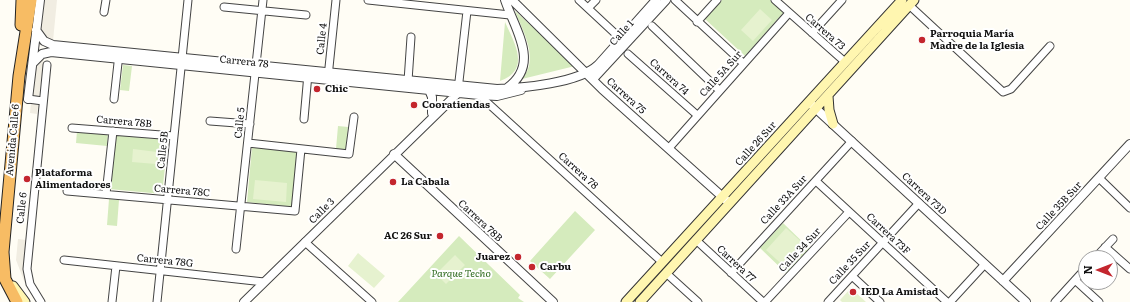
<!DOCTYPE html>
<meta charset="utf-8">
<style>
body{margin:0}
#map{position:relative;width:1130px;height:302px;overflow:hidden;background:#fffdf5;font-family:Literata,serif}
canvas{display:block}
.north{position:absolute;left:1078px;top:250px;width:40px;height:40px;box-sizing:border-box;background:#fff;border:1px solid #a0a0a0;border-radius:50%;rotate:270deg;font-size:11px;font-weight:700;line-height:16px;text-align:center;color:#111}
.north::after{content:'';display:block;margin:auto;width:14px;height:18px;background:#c4262e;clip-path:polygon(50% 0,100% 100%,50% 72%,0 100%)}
</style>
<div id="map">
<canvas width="1130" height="302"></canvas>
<div class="north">N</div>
</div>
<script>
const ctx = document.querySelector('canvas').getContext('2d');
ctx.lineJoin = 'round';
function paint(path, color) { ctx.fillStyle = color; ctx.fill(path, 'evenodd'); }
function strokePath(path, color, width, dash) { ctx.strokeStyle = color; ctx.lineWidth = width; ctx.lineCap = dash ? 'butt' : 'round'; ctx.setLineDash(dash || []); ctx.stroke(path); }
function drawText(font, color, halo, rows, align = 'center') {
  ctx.font = font + ' Literata,serif'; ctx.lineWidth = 4; ctx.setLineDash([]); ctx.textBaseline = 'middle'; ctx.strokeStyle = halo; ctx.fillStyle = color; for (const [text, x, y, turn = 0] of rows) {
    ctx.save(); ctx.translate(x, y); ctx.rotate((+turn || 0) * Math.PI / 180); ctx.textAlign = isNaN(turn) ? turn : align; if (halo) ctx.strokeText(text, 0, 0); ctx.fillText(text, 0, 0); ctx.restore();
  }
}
paint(new Path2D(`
 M722,0H771L784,12L745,56L705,19Z
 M515,11L575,66L522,79C540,59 523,32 515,11Z
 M505,22C515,44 531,70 500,81Z
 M123,65L132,66L129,91L120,90Z
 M338,126L348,127L346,149H336Z
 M77,131L108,134L107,146L76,143Z
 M115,135L168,140L162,194L109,189Z
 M252,147L297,151L292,207L247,202Z
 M109,199L119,200L117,226L107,225Z
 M575,211L595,230L550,279L530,261Z
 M783,223L810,249L787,274L760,248Z
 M459,236L520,295L518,298L524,302H398Z`), '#d5ebbd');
paint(new Path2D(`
 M760,9L772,20L753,41L741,30Z
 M133,149L157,152L156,164L132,162Z
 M255,180L287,183L286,202L253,199Z
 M786,228L806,246L786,268L766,250Z
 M358,253L385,276L374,288L348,266Z
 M455,255L465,265L446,284L436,274Z
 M851,288L866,302H842L840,300Z`), '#e6f2cf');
paint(new Path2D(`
 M44,0H57L53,41L46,40L40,30Z
 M44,58L37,114L30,113L34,70Z
 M18,239L26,240L24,274L26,286L16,260Z`), '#f1ede2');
const minor = new Path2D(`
 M368,0L510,15
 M579,0L621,39
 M675,0L743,63
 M775,0L845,62
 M909,5L1003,92L1011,89L1050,46
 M224,7L306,15
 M588,8L596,0
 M104,12L106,0
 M697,22L717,0
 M652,26L719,90
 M812,33L842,0
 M628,54L697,115
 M328,77L336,0
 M408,81L411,37
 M458,90L467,11
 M479,95L662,262
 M28,99L43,101
 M114,99L119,54
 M304,119L308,74
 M210,121L250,124
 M72,128L174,136
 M248,143L349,154L354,117
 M669,148L789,13
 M1099,178L1130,208
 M816,181L947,302
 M67,191L295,211L301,149
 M106,194L113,131
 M696,240L763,302
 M305,242L372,302
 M1105,247L1130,269
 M236,249L263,0
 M1095,258L1113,239
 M64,260L264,282
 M666,273L698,302
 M731,273L852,141
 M852,276L880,302
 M1075,280L1099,302
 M41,302L30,284L27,269L47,65
 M112,302L116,266
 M157,302L188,0
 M765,302L849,212
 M828,302L919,203
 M950,302L985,264
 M1055,302L1086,268`);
const tertiary = new Path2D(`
 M505,0C515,30 541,64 507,88
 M512,0L602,89L726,200
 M36,30L44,41L53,45L497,89C523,88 579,83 598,65L656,0
 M33,63L42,54L51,52L479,95L497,96L521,90
 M593,79L666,0
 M429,90L432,97V113
 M28,99L40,0
 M812,105L1026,302
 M394,154L553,302
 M1003,281L1130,144
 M244,302L458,93`);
const secondary = new Path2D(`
 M828,96L829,110L833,124
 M13,286L25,302
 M626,302L902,0
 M640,302L914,0`);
const trunk = new Path2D(`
 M21,25L22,0
 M17,302L5,279L3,252L19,76L31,0`);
strokePath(minor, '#444', 9);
strokePath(tertiary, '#444', 10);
strokePath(secondary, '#333', 11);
strokePath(trunk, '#222', 13);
strokePath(minor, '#fff', 7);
strokePath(tertiary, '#fff', 8);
strokePath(secondary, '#fff6b0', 9);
strokePath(trunk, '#f7bc64', 11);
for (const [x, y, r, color] of [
 [922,40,4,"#c4262e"],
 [317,89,4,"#c4262e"],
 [414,105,4,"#c4262e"],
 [27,179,4,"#c4262e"],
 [393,182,4,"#c4262e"],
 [440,236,4,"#c4262e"],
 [518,257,4,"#c4262e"],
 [532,267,4,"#c4262e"],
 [853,292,4,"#c4262e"]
]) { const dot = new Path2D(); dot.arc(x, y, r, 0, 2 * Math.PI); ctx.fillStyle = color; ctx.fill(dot); strokePath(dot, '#fff', 1.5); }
drawText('10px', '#111', '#fff', [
 ["Carrera 73",825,32,41],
 ["Calle 1",622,33,-48],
 ["Calle 4",322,39,-84],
 ["Carrera 78",244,62,6],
 ["Calle 5A Sur",721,74,-48],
 ["Carrera 74",669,77,42],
 ["Carrera 75",626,96,42],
 ["Carrera 78B",124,122,5],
 ["Calle 5",240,123,-84],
 ["Avenida Calle 6",13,140,-85],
 ["Calle 26 Sur",756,144,-48],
 ["Calle 5B",163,150,-84],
 ["Carrera 78",578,171,42],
 ["Carrera 78C",182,191,5],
 ["Carrera 73D",924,194,43],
 ["Calle 33A Sur",784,200,-47],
 ["Calle 35B Sur",1059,206,-47],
 ["Calle 6",22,208,-84],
 ["Calle 3",322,211,-45],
 ["Carrera 78B",480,221,43],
 ["Carrera 73F",888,234,43],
 ["Calle 34 Sur",800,250,-47],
 ["Carrera 78G",165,261,6],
 ["Calle 35 Sur",850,263,-47],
 ["Carrera 77",736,264,43]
]);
drawText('bold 10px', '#111', '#fff', [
 ["Parroquia María",930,34],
 ["Madre de la Iglesia",930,46],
 ["Chic",325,89],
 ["Cooratiendas",422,105],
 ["Plataforma",35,173],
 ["Alimentadores",35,185],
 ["La Cabala",401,182],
 ["AC 26 Sur",432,236,"right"],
 ["Juarez",510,257,"right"],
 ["Carbu",540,267],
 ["IED La Amistad",861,292]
], 'left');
drawText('italic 10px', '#2f6b1f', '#fff', [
 ["Parque Techo",461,274]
]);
</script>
